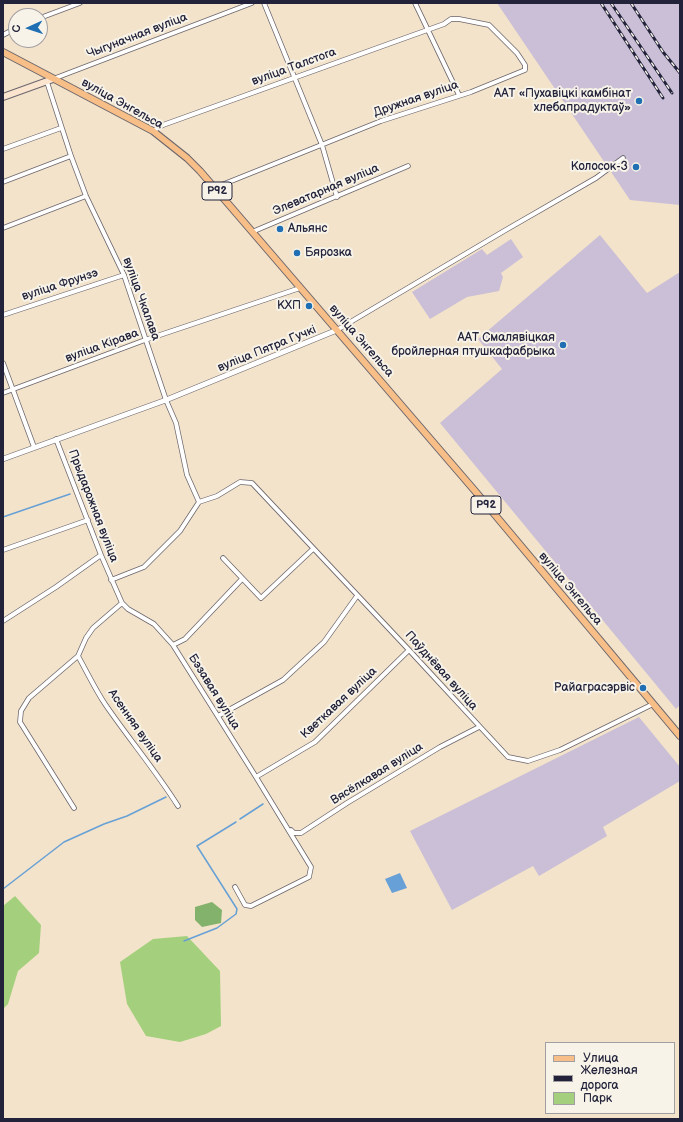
<!DOCTYPE html>
<meta charset="utf-8">
<style>
body{margin:0}
#map{position:relative;width:683px;height:1122px;overflow:hidden;background:#f3e3ca;font-family:"Balsamiq Sans",sans-serif}
canvas{display:block}
.frame{position:absolute;inset:0;border:4px solid #22223b;pointer-events:none}
.legend{position:absolute;left:545px;top:1042px;width:130px;height:72px;box-sizing:border-box;background:#f7f3e8;border:1px solid #a29fa3;margin:0;padding:5px 7px;list-style:none;font-size:12px;color:#22223b}
.legend li{display:flex;align-items:center;gap:8px;height:20px}
.legend b{width:20px;border:1px solid #a29fa3}
.north{position:absolute;left:8px;top:8px;width:40px;height:40px;box-sizing:border-box;background:#f7f3e8;border:1px solid #a29fa3;border-radius:50%;rotate:267deg;font-size:11px;font-weight:700;line-height:16px;text-align:center;color:#22223b}
.north::after{content:'';display:block;margin:auto;width:14px;height:18px;background:#1f6fb2;clip-path:polygon(50% 0,100% 100%,50% 72%,0 100%)}
</style>
<div id="map">
<canvas width="683" height="1122"></canvas>
<div class="frame"></div>
<ul class="legend">
<li><b style="height:5px;background:#f7be87"></b>Улица</li>
<li><b style="height:5px;background:#22223b"></b>Железная дорога</li>
<li><b style="height:11px;background:#a4d07d"></b>Парк</li>
</ul>
<div class="north">С</div>
</div>
<script>
const ctx = document.querySelector('canvas').getContext('2d');
ctx.lineJoin = 'round';
function paint(path, color) { ctx.fillStyle = color; ctx.fill(path, 'evenodd'); }
function strokePath(path, color, width, dash) { ctx.strokeStyle = color; ctx.lineWidth = width; ctx.lineCap = dash ? 'butt' : 'round'; ctx.setLineDash(dash || []); ctx.stroke(path); }
function drawText(font, color, halo, rows, align = 'center') {
  ctx.font = font + ' "Balsamiq Sans",sans-serif'; ctx.lineWidth = 4; ctx.setLineDash([]); ctx.textBaseline = 'middle'; ctx.strokeStyle = halo; ctx.fillStyle = color; for (const [text, x, y, turn = 0] of rows) {
    ctx.save(); ctx.translate(x, y); ctx.rotate((+turn || 0) * Math.PI / 180); ctx.textAlign = isNaN(turn) ? turn : align; if (halo) ctx.strokeText(text, 0, 0); ctx.fillText(text, 0, 0); ctx.restore();
  }
}
paint(new Path2D(`
 M497,3H680V205L630,200Z
 M600,235L647,293L680,272V705L676,709L440,423L502,369L478,339Z
 M511,239L523,257L501,273L503,277L499,291L467,297L430,319L412,292L482,249L487,255Z
 M639,717L680,767V781L603,827L607,836L539,876L533,866L452,910L410,831Z`), '#cabfd7');
paint(new Path2D(`
 M15,896L41,925L39,953L18,971L8,1004L3,1009V906Z
 M187,936L220,971L221,1026L206,1034L180,1042L146,1036L127,1004L120,962L153,939Z`), '#a4d07d');
paint(new Path2D(`
 M212,902L222,910L221,923L202,927L195,920V907Z`), '#83b26c');
paint(new Path2D(`
 M400,873L407,888L392,893L385,879Z`), '#66a0d6');
strokePath(new Path2D(`
 M3,517L70,494
 M240,819L263,804
 M3,889L64,842L104,824L127,816L166,797
 M184,941L217,928L236,914L237,909L197,846L236,822`), '#66a0d6', 1.5);
const minor = new Path2D(`
 M264,3L322,145L337,197
 M415,3L459,95
 M40,18L80,3
 M3,35L16,28
 M53,79L252,3
 M47,82L71,156L86,196L124,275L166,400L176,423L187,475L199,502
 M153,131L163,125L444,24L451,19H459L489,25L517,53L525,65V70L471,92L381,121L214,188
 M3,149L61,128
 M3,182L71,156
 M3,228L86,196
 M252,232L408,166
 M3,315L124,275
 M337,330L504,231L596,178L623,158
 M3,363L34,447
 M3,393L145,340L300,288
 M56,439L101,555L122,603L128,609L154,624L173,645L256,777L311,867L309,877L251,906L245,905L235,887
 M3,550L88,520
 M223,558L261,598L313,549
 M111,580L144,567L180,531L199,502L217,496L240,482L252,483L409,650L508,757L528,761L560,750L653,704
 M3,621L56,587L101,555
 M173,645L185,639L242,579
 M78,656C87,672 95,689 105,704C129,739 156,771 178,806
 M218,716L283,680L324,642L357,596
 M256,777L315,742L409,650
 M74,808L20,722L21,711L29,698L78,656L86,638L93,628L122,603
 M291,830L294,833H301L347,803L440,747L479,727`);
const tertiary = new Path2D(`
 M3,459L166,400L337,330`);
const secondary = new Path2D(`
 M3,97L53,79`);
const primary = new Path2D(`
 M3,52L153,131L187,158L200,171L475,491L680,736`);
strokePath(minor, '#6b666d', 5.5);
strokePath(tertiary, '#6b666d', 6);
strokePath(secondary, '#6b666d', 8);
strokePath(primary, '#6b666d', 8);
strokePath(minor, '#fff', 4);
strokePath(tertiary, '#fff', 5);
strokePath(secondary, '#fce5cf', 6);
strokePath(primary, '#f7be87', 6);
const rail = new Path2D(`
 M601,3L663,98
 M611,3L672,93
 M631,3L663,52L680,73`);
strokePath(rail, '#22223b', 3);
strokePath(rail, '#f7f3e8', 1.5, [4.5]);
for (const [x, y, r, color] of [
 [639,101,4,"#1f6fb2"],
 [636,167,4,"#1f6fb2"],
 [280,229,4,"#1f6fb2"],
 [297,253,4,"#1f6fb2"],
 [309,306,4,"#1f6fb2"],
 [563,345,4,"#1f6fb2"],
 [643,688,4,"#1f6fb2"]
]) { const dot = new Path2D(); dot.arc(x, y, r, 0, 2 * Math.PI); ctx.fillStyle = color; ctx.fill(dot); strokePath(dot, '#f7f3e8', 1.5); }
for (const [x, y, w] of [
 [217,191,30],
 [486,505,30]
]) { const box = new Path2D(); box.roundRect(x - w / 2, y - 9, w, 18, 3); ctx.fillStyle = '#f7f3e8'; ctx.fill(box); strokePath(box, '#22223b', 1); }
drawText('bold 11px', '#22223b', null, [
 ["Р92",217,191],
 ["Р92",486,505]
]);
drawText('12px', '#22223b', '#f7f3e8', [
 ["Чыгуначная вуліца",137,36,-21],
 ["вуліца Талстога",294,67,-20],
 ["Дружная вуліца",416,99,-19],
 ["вуліца Энгельса",122,104,29],
 ["Элеватарная вуліца",326,190,-23],
 ["вуліца Фрунзэ",60,285,-18],
 ["вуліца Чкалава",141,299,70],
 ["вуліца Энгельса",361,341,49],
 ["вуліца Кірава",102,346,-20],
 ["вуліца Пятра Гучкі",267,349,-22],
 ["Прыдарожная вуліца",93,506,69],
 ["вуліца Энгельса",570,589,50],
 ["Паўднёвая вуліца",441,671,48],
 ["Бэзавая вуліца",214,692,58],
 ["Кветкавая вуліца",339,703,-43],
 ["Асенняя вуліца",135,726,55],
 ["Вясёлкавая вуліца",377,774,-32]
]);
drawText('12px', '#22223b', '#f7f3e8', [
 ["ААТ «Пухавіцкі камбінат",631,94],
 ["хлебапрадуктаў»",631,108],
 ["Колосок-3",628,167],
 ["Альянс",288,229,"left"],
 ["Бярозка",305,253,"left"],
 ["КХП",301,306],
 ["ААТ Смалявіцкая",555,338],
 ["бройлерная птушкафабрыка",555,352],
 ["Райаграсэрвіс",635,688]
], 'right');
</script>
